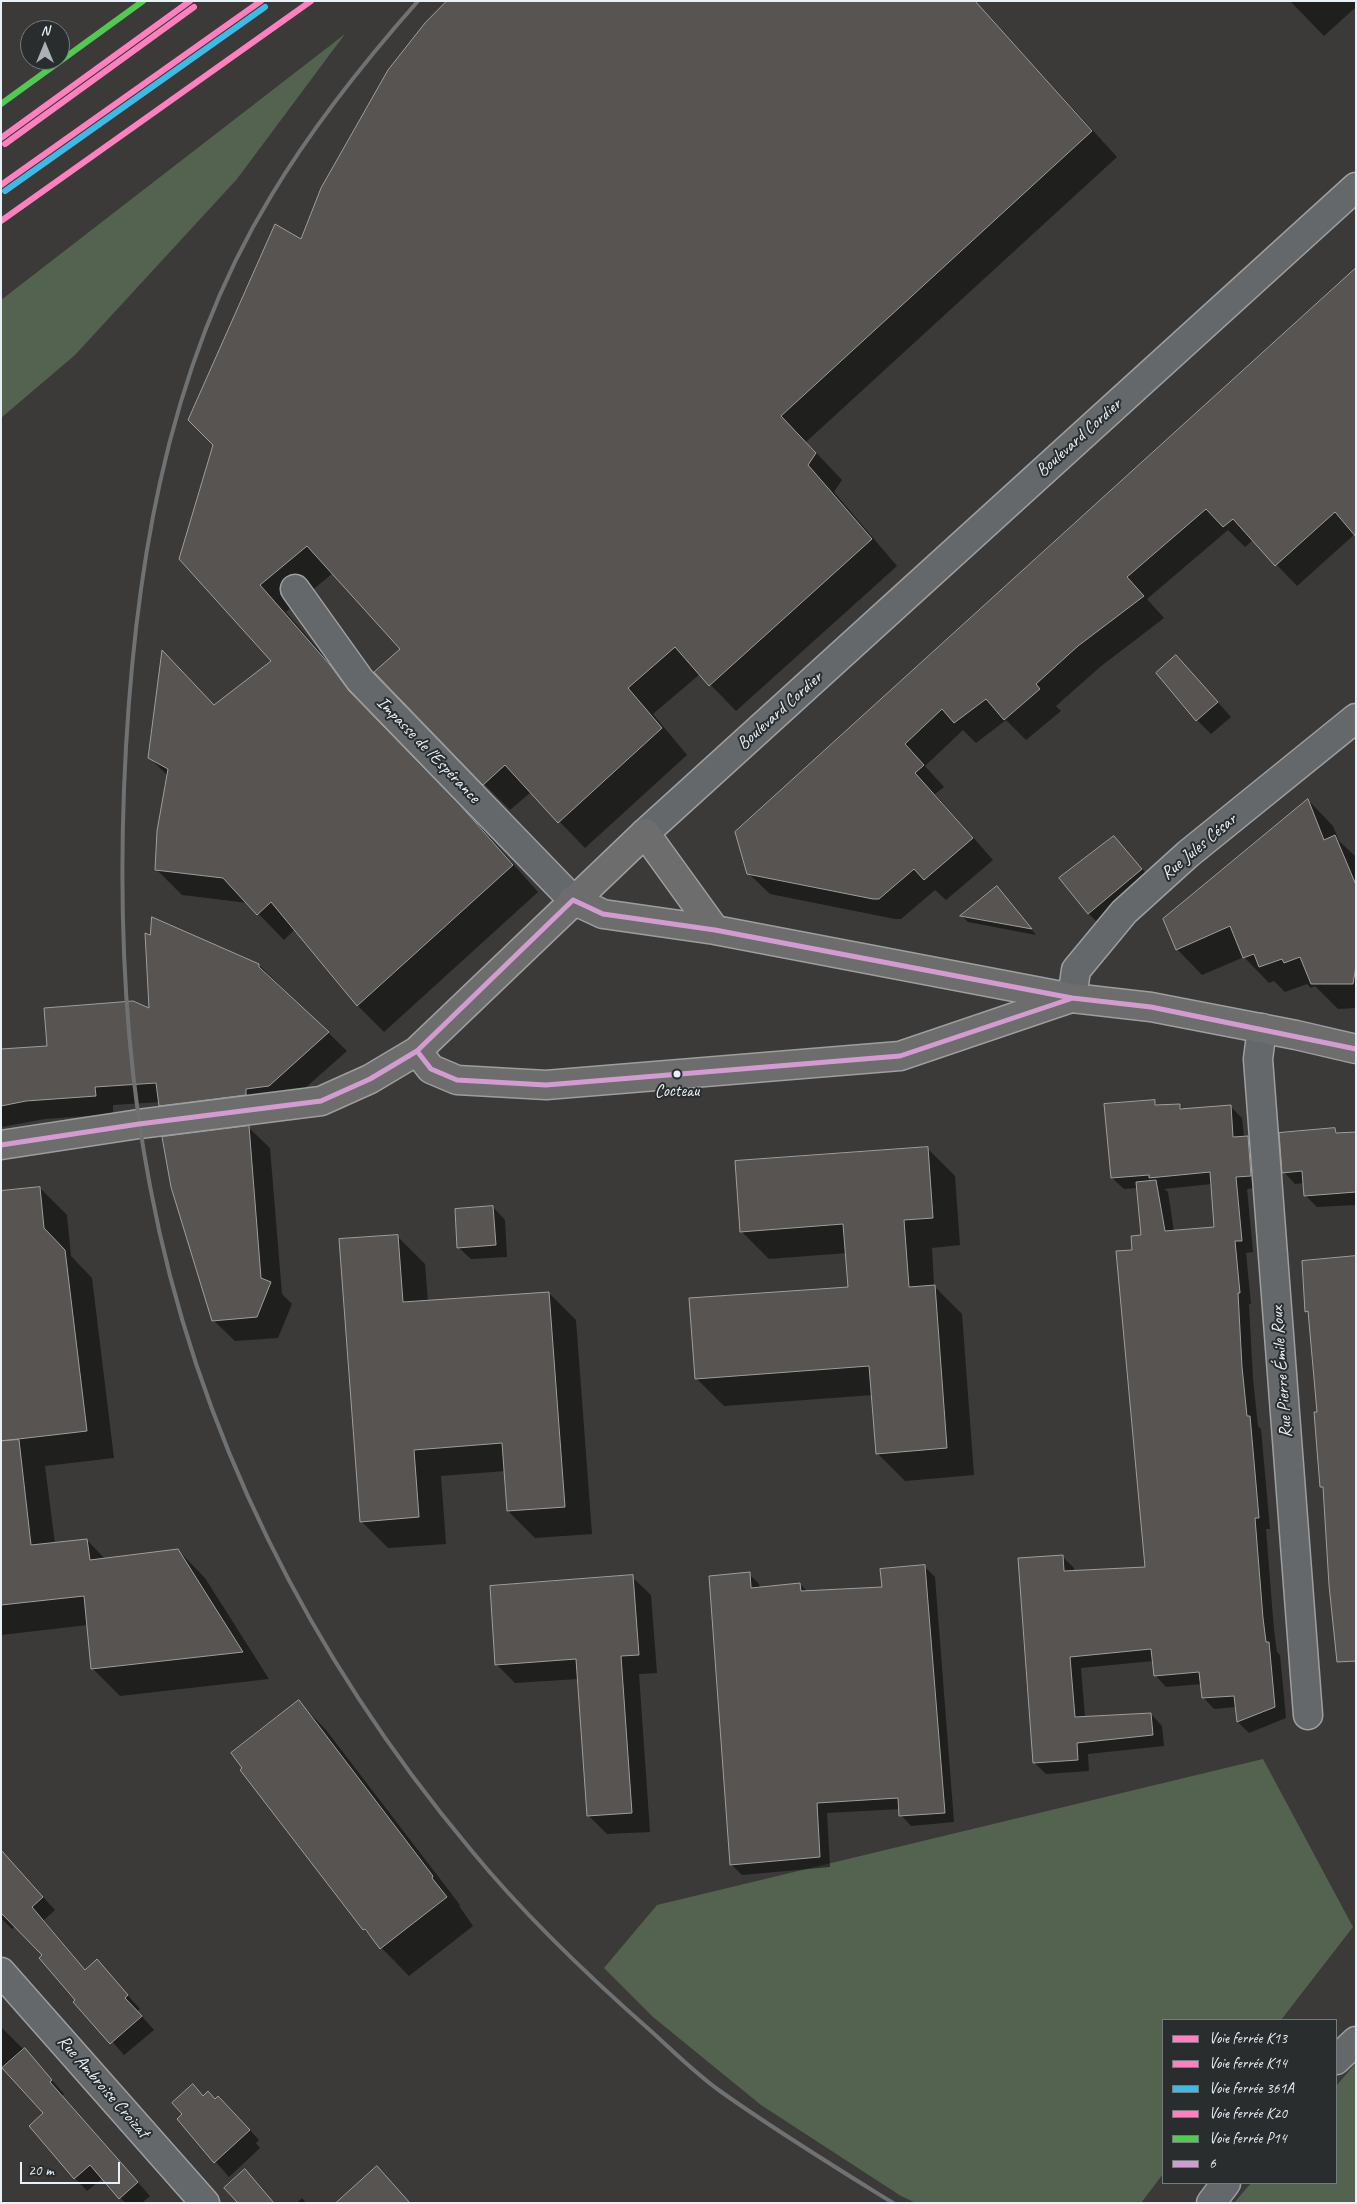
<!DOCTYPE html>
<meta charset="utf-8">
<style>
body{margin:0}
#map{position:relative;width:1357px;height:2204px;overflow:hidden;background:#3b3a39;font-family:Caveat,sans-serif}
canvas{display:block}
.frame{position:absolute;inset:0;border:2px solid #e8f1f8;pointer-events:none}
.legend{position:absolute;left:1162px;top:2019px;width:175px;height:165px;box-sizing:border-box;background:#2a2d2e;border:1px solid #767b7f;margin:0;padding:6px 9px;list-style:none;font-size:15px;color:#e8f1f8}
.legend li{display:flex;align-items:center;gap:10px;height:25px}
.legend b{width:25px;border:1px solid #767b7f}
.north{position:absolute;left:20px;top:20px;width:50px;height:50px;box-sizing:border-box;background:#2a2d2e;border:1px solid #767b7f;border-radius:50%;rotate:0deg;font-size:14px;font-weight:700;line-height:20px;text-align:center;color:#e8f1f8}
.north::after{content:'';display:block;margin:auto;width:18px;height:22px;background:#abb1b5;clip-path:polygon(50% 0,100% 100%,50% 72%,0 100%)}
.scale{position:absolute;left:20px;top:2162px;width:100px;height:22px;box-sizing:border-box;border:2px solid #e8f1f8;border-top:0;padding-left:6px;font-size:15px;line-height:18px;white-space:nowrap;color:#e8f1f8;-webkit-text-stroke:4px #2a2d2e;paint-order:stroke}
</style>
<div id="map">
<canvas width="1357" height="2204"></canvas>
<div class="frame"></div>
<ul class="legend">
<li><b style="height:6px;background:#ff80bf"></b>Voie ferrée K13</li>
<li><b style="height:6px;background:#ff80bf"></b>Voie ferrée K14</li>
<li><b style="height:6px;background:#40bae4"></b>Voie ferrée 361A</li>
<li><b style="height:6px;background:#ff80bf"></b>Voie ferrée K20</li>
<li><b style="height:6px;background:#53c953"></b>Voie ferrée P14</li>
<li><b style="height:6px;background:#d39cd0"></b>6</li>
</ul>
<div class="north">N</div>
<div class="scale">20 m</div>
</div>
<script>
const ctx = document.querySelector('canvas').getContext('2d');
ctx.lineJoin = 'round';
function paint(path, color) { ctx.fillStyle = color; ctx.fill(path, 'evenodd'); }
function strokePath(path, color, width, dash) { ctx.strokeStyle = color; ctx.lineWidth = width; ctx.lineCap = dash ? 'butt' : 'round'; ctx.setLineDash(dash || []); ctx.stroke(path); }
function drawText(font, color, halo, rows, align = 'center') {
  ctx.font = font + ' Caveat,sans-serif'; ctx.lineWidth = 4; ctx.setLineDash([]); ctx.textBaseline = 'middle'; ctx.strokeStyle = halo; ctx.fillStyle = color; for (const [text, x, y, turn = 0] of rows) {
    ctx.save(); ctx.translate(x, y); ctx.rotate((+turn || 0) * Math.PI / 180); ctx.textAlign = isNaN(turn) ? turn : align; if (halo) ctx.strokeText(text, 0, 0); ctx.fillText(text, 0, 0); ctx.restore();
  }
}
paint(new Path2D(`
 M345,34L237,179L75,355L1,418V300Z
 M1263,1759L1353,1927L1281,2020H1163V2174L1141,2203H916L901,2196L761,2105L653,2017L604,1968L657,1905Z
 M1356,2063V2203H1234L1251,2183H1336V2086Z`), '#53634f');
paint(new Path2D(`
 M449,1H975L1117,157L806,442L842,480L834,492L897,566L736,711L700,674L653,714L687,755L585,848L531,792L510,810L484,784L402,649L333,573L286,612L356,693L375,718L486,833L538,892L384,1032L358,1006L295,929L284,940L248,903L182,895L156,869L168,776L150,758L273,661L180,559L302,241Z
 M1290,1H1356V7L1324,36Z
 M1356,270L1355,534L1297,586L1253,540L1245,547L1228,530L1147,599L1164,618L1100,667L1056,706L1061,711L1026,740L1006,720L976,743L963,730L925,766L944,787L935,794L993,860L946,900L935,890L901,919H895L770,894L748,873Z
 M1190,671L1231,717L1211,734L1197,720Z
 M1308,800L1333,826L1339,841L1356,857V1008L1338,1009L1315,986L1311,988L1307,984L1285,992L1274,981L1269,983L1244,957L1202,975L1177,949Z
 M1114,837L1152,880L1099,924L1088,913Z
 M1004,895L1036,935L968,922L962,916Z
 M259,965L347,1051L287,1104L178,1124L160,1105V1102L113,1105V1114L45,1119L1,1127V1051L48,1048Z
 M1154,1102L1159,1106L1179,1105L1185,1110L1230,1106L1242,1118L1244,1137H1248L1259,1148L1262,1187L1247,1189L1253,1252L1246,1253L1251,1304H1249L1253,1379L1258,1426L1261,1429L1270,1529H1266L1274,1630L1277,1652L1280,1655L1286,1718L1249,1733L1238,1722L1236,1707L1214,1709L1203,1697L1202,1684L1166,1687L1155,1675L1153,1661L1081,1668L1085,1718L1151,1714L1162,1726L1164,1746L1088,1754L1089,1771L1046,1774L1034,1762L1062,1556L1074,1568V1572L1146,1569L1133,1251L1142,1236L1138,1188L1124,1189L1112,1178ZM1212,1184L1215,1228L1174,1232L1168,1192L1164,1189Z
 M248,1127L270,1148L282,1294L292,1304L278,1338L235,1341L213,1320Z
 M1334,1129L1339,1134L1356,1133V1205L1317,1207L1305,1195L1304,1183L1295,1184L1284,1172Z
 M927,1148L955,1176L960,1245L932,1248L934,1286L962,1314L974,1475L905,1481L877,1453L873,1395L724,1406L697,1379L849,1288L847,1253L769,1259L741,1231Z
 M40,1188L67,1215L71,1256L92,1278L114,1458L45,1466L55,1544L87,1540L106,1560L178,1550L205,1578L269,1679L120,1696L93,1669L88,1625L1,1635V1192Z
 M493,1207L505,1220L507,1257L471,1259L458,1247Z
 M398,1237L425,1264L428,1302L549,1293L576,1320L592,1534L535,1538L508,1511L505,1471L441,1476L446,1544L388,1548L361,1521Z
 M925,1567L935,1577L954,1822L911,1826L901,1815L900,1809L827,1813L830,1867L742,1875L731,1864L749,1574L759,1584L760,1588L800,1584L808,1592L883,1588Z
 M632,1577L651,1595L657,1673L639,1674L650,1832L607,1834L588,1815L578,1679L515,1683L497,1665Z
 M299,1702L326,1730L460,1905L459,1906L473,1926L409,1976L364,1930Z
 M1,1851L55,1910L44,1920L86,1971L97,1961L140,2009L137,2011L154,2030L124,2055L76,2000L44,1955L15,1926L12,1929L1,1918Z
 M1,2027L37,2063L64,2094L62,2096L150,2196L142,2203H125L103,2178L87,2191L75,2178L44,2114L1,2065Z
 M203,2096L233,2112L259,2140L256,2143L260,2148L229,2177L178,2119Z
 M302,2198L306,2203H297Z`), '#0007');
const building = new Path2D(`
 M447,1H975L1092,131L781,416L816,453L808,465L872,539L709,686L675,647L628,688L662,728L558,823L505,765L483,785L374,672L400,649L307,546L260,585L330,665L349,691L460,805L513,865L357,1006L271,902L257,915L223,878L155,870L157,831L168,769L148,758L162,650L214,705L271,661L179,559L213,445L188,420L275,224L301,239L321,188L388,70L425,23Z
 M1356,268V537L1335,512L1275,566L1233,519L1223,527L1206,509L1127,577L1144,596L1078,646L1036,684L1040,689L1004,720L986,699L954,723L942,709L905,744L924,765L915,773L973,838L924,880L914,869L879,899H873L747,874L735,832Z
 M1176,655L1218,702L1196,721L1156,673Z
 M1308,799L1324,840L1335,835L1356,885V966L1353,984H1311L1300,957L1284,963L1282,959L1259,967L1254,954L1243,958L1230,926L1176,950L1163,919Z
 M1114,836L1142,869L1088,914L1059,878Z
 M997,886L1032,929L960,916Z
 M152,917L259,964V967L329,1032L269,1086L246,1089V1095L159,1106L156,1083L95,1087L96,1096L26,1101L1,1106V1049L47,1046L44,1008L133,1001L149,1008L145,933L150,935Z
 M1155,1100V1105L1180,1104V1109L1231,1105L1233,1137L1248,1136L1251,1176L1236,1177L1242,1241H1235L1240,1293H1238L1242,1367L1247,1416H1250L1259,1518H1255L1263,1618L1266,1642H1269L1275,1707L1237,1722L1234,1696L1202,1698L1199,1672L1154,1676L1151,1649L1070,1657L1075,1717L1151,1713L1153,1735L1077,1743L1078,1760L1033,1763L1018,1558L1063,1555L1064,1571L1145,1567L1116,1251L1132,1250L1131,1236L1141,1235L1136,1182L1156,1180L1165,1231L1214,1227L1210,1172L1149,1178V1175L1111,1178L1104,1104Z
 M249,1126L261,1278L271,1282L257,1317L212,1321L171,1187L162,1137Z
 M1335,1128L1336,1133L1356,1132V1192L1304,1196L1302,1171L1282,1173L1279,1133Z
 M928,1147L933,1218L904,1220L909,1287L935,1285L947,1448L876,1454L869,1366L695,1379L689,1298L848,1287L843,1224L740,1232L735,1161Z
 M40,1187L44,1228L65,1250L87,1431L1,1441V1191Z
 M493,1206L496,1245L457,1248L455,1209Z
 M398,1235L403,1302L549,1292L565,1507L507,1511L502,1443L414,1450L419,1517L360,1522L339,1239Z
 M1356,1256V1661L1337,1662L1329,1585L1323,1487H1320L1314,1412H1317L1308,1311L1305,1312L1302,1261Z
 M19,1440L31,1545L87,1539L90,1560L178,1549L243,1652L91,1669L84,1596L1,1605V1441Z
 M925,1565L945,1813L899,1816L898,1798L817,1803L820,1857L730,1865L709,1576L750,1572L751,1588L800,1583L801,1591L882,1587L880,1569Z
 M633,1575L639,1655L621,1656L632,1813L587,1816L576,1659L495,1665L490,1586Z
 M299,1700L433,1876L432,1878L447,1897L380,1949L365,1929L363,1930L240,1770L242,1768L231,1753Z
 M1,1850L43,1897L32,1907L85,1970L97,1959L128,1995L125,1998L142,2016L110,2044L73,2002L75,2000L39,1958L42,1955L1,1913Z
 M25,2048L52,2080L50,2082L138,2182L119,2199L90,2165L74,2179L29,2126L43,2113L2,2068Z
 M193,2084L203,2096L208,2091L215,2099L218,2096L250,2130L214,2163L177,2119L182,2114L172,2103Z
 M377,2166L410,2203H336Z
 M245,2169L274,2203H238L224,2188Z`);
paint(building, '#575452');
strokePath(building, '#9d9e9f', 1);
const minor = new Path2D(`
 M295,589L360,680L573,900
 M645,833L1356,187
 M1072,998L1076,970L1124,912L1188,854L1356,718
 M1262,1028L1258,1059L1308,1715
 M1,1972L205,2203
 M1336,2060L1356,2041
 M1211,2203L1226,2183`);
const major = new Path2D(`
 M573,900L603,914L715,930L1072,998L1151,1007L1296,1035L1356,1049
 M417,1051L431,1069L457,1080L546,1085L900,1056L1071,998
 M1,1145L139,1124L321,1101L370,1079L417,1051L645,833L715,930`);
strokePath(minor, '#9d9e9f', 31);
strokePath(major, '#9d9e9f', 31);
strokePath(minor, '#65686b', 28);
strokePath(major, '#6c6d6c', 28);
strokePath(new Path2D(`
 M418,1C364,62 313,126 271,196C163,373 132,585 124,789C119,921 125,1056 150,1186C196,1432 311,1659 471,1850C526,1917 587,1975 652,2032C674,2052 696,2074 720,2091C776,2131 835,2167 893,2203`), '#707172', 4);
strokePath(new Path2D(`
 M417,1051L431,1069L457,1080L546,1085L900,1056L1070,999
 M1,1145L139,1124L321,1101L370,1079L417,1051L573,900L603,914L715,930L1072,998L1151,1007L1356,1049`), '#d39cd0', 5);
strokePath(new Path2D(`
 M1,185L261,1`), '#ff80bf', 6);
strokePath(new Path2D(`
 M1,138L190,1
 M1,221L311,1`), '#ff80bf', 6);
strokePath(new Path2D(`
 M5,191L265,7`), '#40bae4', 6);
strokePath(new Path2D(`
 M5,144L194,7`), '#ff80bf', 6);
strokePath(new Path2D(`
 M1,104L143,1`), '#53c953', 6);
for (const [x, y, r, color] of [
 [677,1074,4.5,"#e8f1f8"]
]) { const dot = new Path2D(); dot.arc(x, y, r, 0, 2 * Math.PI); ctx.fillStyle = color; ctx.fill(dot); strokePath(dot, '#2a2d2e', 2); }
drawText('17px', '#e8f1f8', '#2a2d2e', [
 ["Cocteau",677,1092]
]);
drawText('18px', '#e8f1f8', '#2a2d2e', [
 ["Boulevard Cordier",1079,438,-42],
 ["Boulevard Cordier",780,711,-42],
 ["Impasse de l'Espérance",428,750,46],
 ["Rue Jules César",1199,847,-40],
 ["Rue Pierre Émile Roux",1282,1372,-94],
 ["Rue Ambroise Croizat",103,2087,49]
]);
</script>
